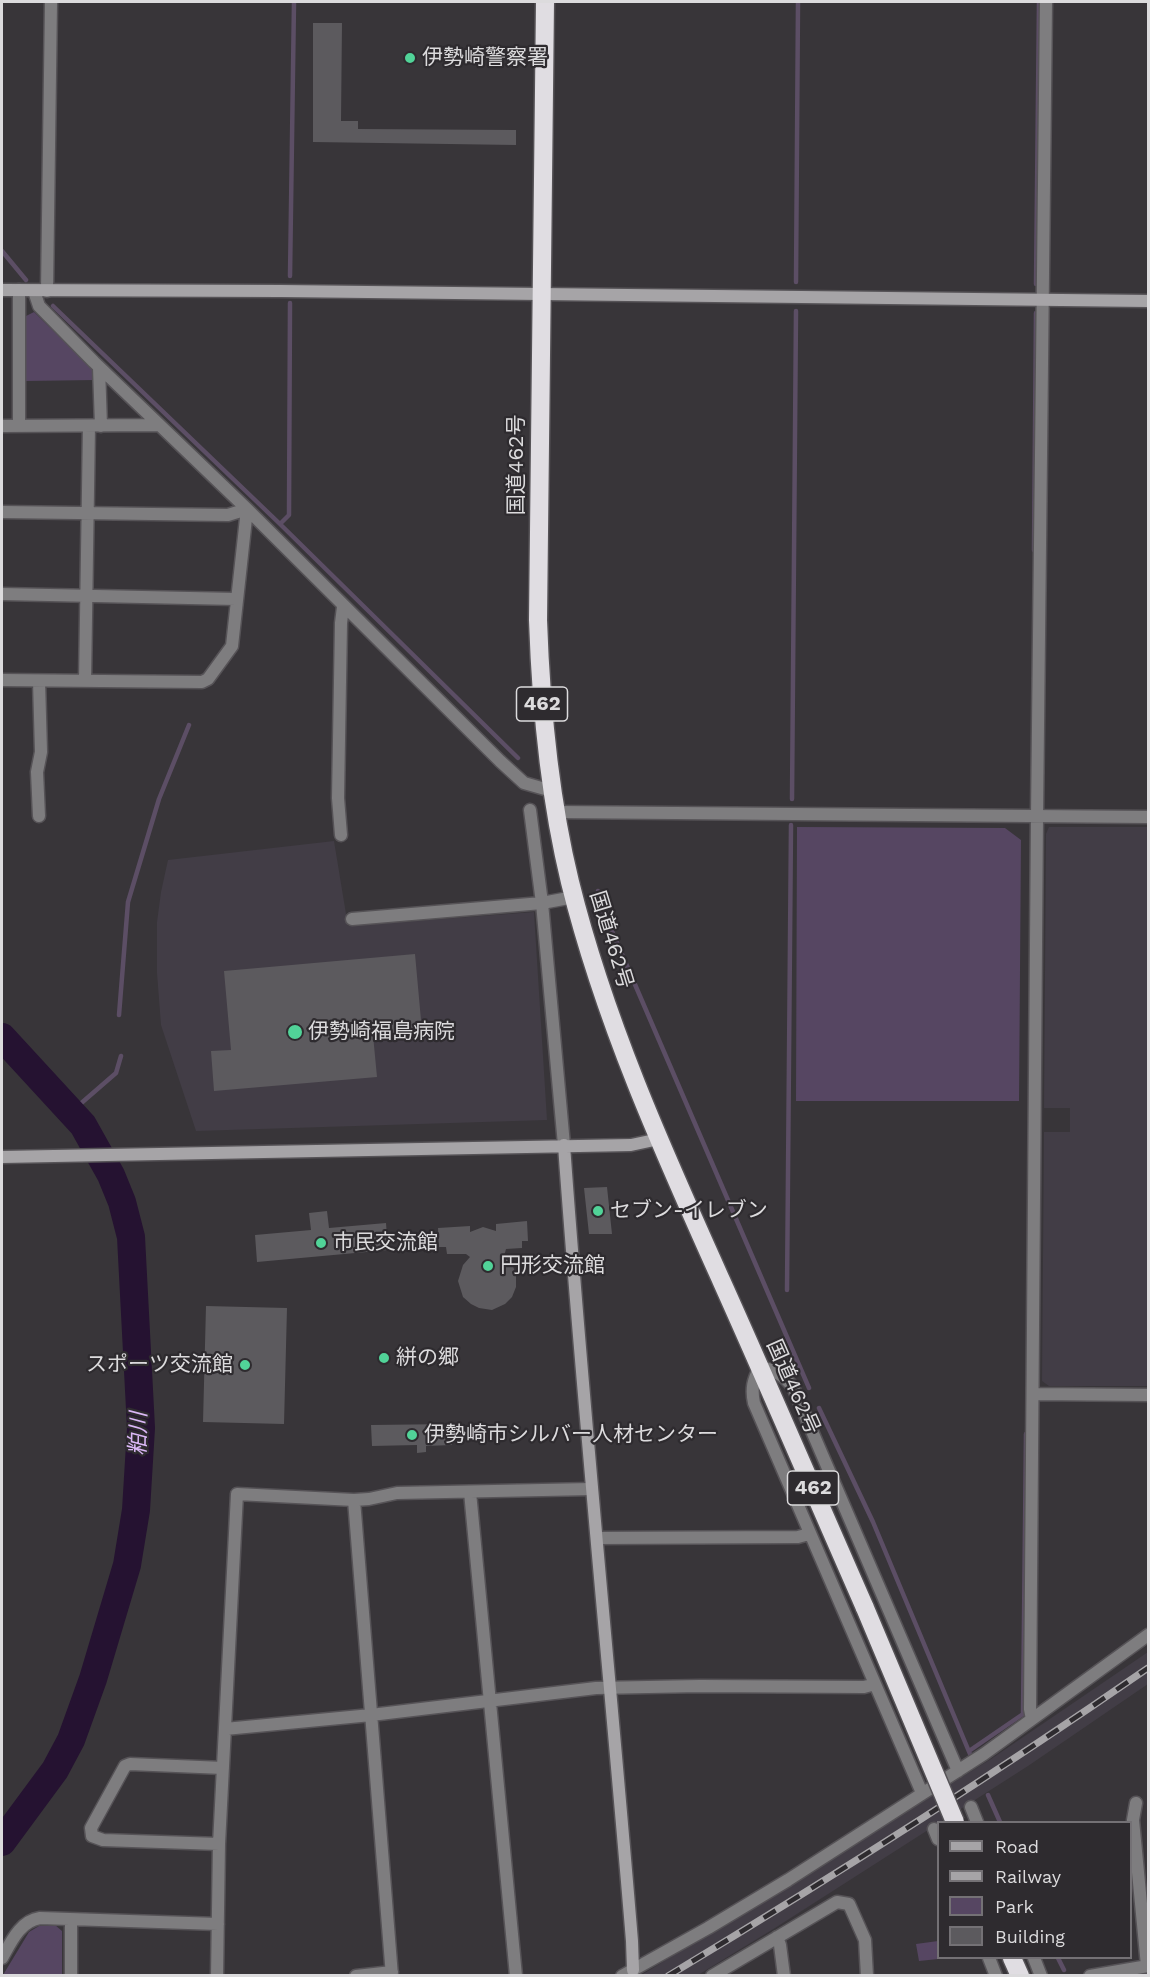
<!DOCTYPE html>
<meta charset="utf-8">
<style>
body{margin:0}
#map{position:relative;width:1150px;height:1977px;overflow:hidden;background:#383539;font-family:"Work Sans",sans-serif}
canvas{display:block}
.frame{position:absolute;inset:0;border:3px solid #dcdbdd;pointer-events:none}
.legend{position:absolute;left:937px;top:1821px;width:195px;height:138px;box-sizing:border-box;background:#2e2b2f;border:2px solid #747175;margin:0;padding:8px 10px;list-style:none;font-size:18px;color:#dcdbdd}
.legend li{display:flex;align-items:center;gap:12px;height:30px}
.legend b{width:30px;border:2px solid #747175}
</style>
<div id="map">
<canvas width="1150" height="1977"></canvas>
<div class="frame"></div>
<ul class="legend">
<li><b style="height:8px;background:#a6a4a7"></b>Road</li>
<li><b style="height:8px;background:#a6a4a7"></b>Railway</li>
<li><b style="height:16px;background:#564662"></b>Park</li>
<li><b style="height:16px;background:#5c5a5e"></b>Building</li>
</ul>
</div>
<script>
const ctx = document.querySelector('canvas').getContext('2d');
ctx.lineJoin = 'round';
function paint(path, color) { ctx.fillStyle = color; ctx.fill(path, 'evenodd'); }
function strokePath(path, color, width, dash) { ctx.strokeStyle = color; ctx.lineWidth = width; ctx.lineCap = dash ? 'butt' : 'round'; ctx.setLineDash(dash || []); ctx.stroke(path); }
function drawText(font, color, halo, rows, align = 'center') {
  ctx.font = font + ' "Work Sans","Noto Sans JP",sans-serif'; ctx.lineWidth = 4.5; ctx.setLineDash([]); ctx.textBaseline = 'middle'; ctx.strokeStyle = halo; ctx.fillStyle = color; for (const [text, x, y, turn = 0] of rows) {
    ctx.save(); ctx.translate(x, y); ctx.rotate((+turn || 0) * Math.PI / 180); ctx.textAlign = isNaN(turn) ? turn : align; if (halo) ctx.strokeText(text, 0, 0); ctx.fillText(text, 0, 0); ctx.restore();
  }
}
paint(new Path2D(`
 M1049,827H1148V1386H1049L1042,1381L1044,1132H1070V1108H1044L1046,834Z
 M334,841L348,926L534,912L547,1120L196,1131L161,1025L157,973V922L161,892L168,860Z
 M1148,1652V1684L1028,1766L775,1928L698,1975L640,1976L991,1759Z`), '#423d46');
paint(new Path2D(`
 M34,312L95,371L96,380L25,381L24,317Z
 M797,827L1005,828L1021,840L1019,1101H796Z
 M55,1925L62,1931V1975H3L29,1932L39,1926Z
 M938,1941V1958H948L919,1961L916,1944Z`), '#564662');
strokePath(new Path2D(`
 M2,251L26,280
 M290,276L294,2
 M796,282L798,2
 M1036,284L1039,2
 M53,306L280,524L518,758
 M280,524L289,515L290,303
 M1034,550L1036,313
 M792,799L796,311
 M598,891L602,908L809,1388
 M119,1015L128,902L159,799L189,725
 M71,1112L116,1073L121,1056
 M787,1290L791,825
 M819,1408L873,1522L970,1754
 M969,1751L1023,1714L1026,1434
 M988,1795L1000,1822
 M1058,1958L1064,1970`), '#5c4e65', 4.5);
strokePath(new Path2D(`
 M2,1037L83,1125L111,1175L122,1202L131,1237L141,1428L136,1510L127,1565L93,1679L71,1740L55,1770L2,1842`), '#251231', 28);
paint(new Path2D(`
 M313,23H342L341,121H358V129L516,130V145L313,142Z
 M415,954L422,1031L373,1035L377,1077L214,1091L211,1051L231,1050L224,971Z
 M607,1187L612,1234H589L584,1188Z
 M327,1211L329,1228L386,1223L388,1250L257,1262L255,1235L311,1230L309,1213Z
 M527,1221L528,1241H522V1248L506,1249L504,1256L513,1266L516,1276V1287L512,1297L505,1304L492,1310L479,1308L471,1304L463,1297L458,1281L463,1265L470,1257L466,1254H447L446,1247H439L438,1228L470,1226V1232L483,1227L496,1231V1224Z
 M206,1306L287,1308L284,1424L203,1422Z
 M452,1424V1445L426,1446V1452L417,1453V1445L372,1446L371,1425Z`), '#5c5a5e');
const street = new Path2D(`
 M34,291L39,306L94,362L247,509L500,761L524,783L552,791
 M47,291L51,2
 M99,367L101,426
 M2,426L159,425
 M19,426V290
 M2,512L228,515L247,509L232,646L208,679L202,682L2,680
 M2,594L236,599
 M39,681L41,752L37,772L39,816
 M85,681L89,426
 M530,810L542,903L564,1145
 M556,812L1148,817
 M341,835L338,798L341,623L343,607
 M352,919L542,903L574,897
 M1033,1394L1148,1395
 M470,1492L516,1976
 M354,1500L392,1976
 M597,1538L798,1537L809,1534
 M1032,1719L1030,1709L1037,816L1046,2
 M225,1729L371,1715L596,1688L700,1686L864,1687L875,1684
 M922,1793L754,1403C751,1389 753,1380 760,1367C775,1370 783,1375 793,1387L958,1771
 M1136,1803L1133,1820L1147,1966
 M971,1807L977,1822
 M934,1829L938,1839
 M219,1844L103,1840L92,1836L91,1828L125,1766L130,1764L223,1768
 M71,1920V1976
 M777,1937L780,1945L784,1976
 M2,1958C11,1942 20,1921 40,1918L218,1924
 M989,1958L996,1976
 M1034,1958L1041,1976
 M217,1976L219,1844L237,1494L354,1500L369,1499L397,1493L591,1489
 M356,1976L392,1972
 M622,1976L708,1928L788,1880L984,1754L1148,1635
 M712,1976L837,1902L849,1904L865,1940L867,1976
 M1090,1976L1148,1966`);
const secondary = new Path2D(`
 M2,290L281,291L1148,301
 M564,1145C583,1411 610,1675 632,1941L633,1970
 M2,1157L631,1145L659,1139`);
const highway = new Path2D(`
 M545,2L538,620C541,708 549,796 570,882C604,1020 663,1151 721,1280C770,1389 817,1499 865,1608
 M1012,1958L1020,1976`);
strokePath(street, '#565357', 15);
strokePath(secondary, '#565357', 15);
strokePath(highway, '#565357', 21);
strokePath(street, '#7e7d7f', 12);
strokePath(secondary, '#a6a4a7', 12);
strokePath(highway, '#e0dde2', 18);
const rail = new Path2D(`
 M668,1976C831,1878 992,1776 1148,1668`);
strokePath(rail, '#a6a4a7', 7);
strokePath(rail, '#2e2b2f', 4.5, [14]);
const highwayBridge = new Path2D(`
 M865,1608L955,1822`);
strokePath(highwayBridge, '#565357', 21, []);
strokePath(highwayBridge, '#e0dde2', 18);
for (const [x, y, r, color] of [
 [410,58,6,"#51d398"],
 [295,1032,8,"#51d398"],
 [598,1211,6,"#51d398"],
 [321,1243,6,"#51d398"],
 [488,1266,6,"#51d398"],
 [384,1358,6,"#51d398"],
 [245,1365,6,"#51d398"],
 [412,1435,6,"#51d398"]
]) { const dot = new Path2D(); dot.arc(x, y, r, 0, 2 * Math.PI); ctx.fillStyle = color; ctx.fill(dot); strokePath(dot, '#2e2b2f', 2); }
for (const [x, y, w] of [
 [542,704,51],
 [813,1488,51]
]) { const box = new Path2D(); box.roundRect(x - w / 2, y - 17, w, 34, 4.5); ctx.fillStyle = '#2e2b2f'; ctx.fill(box); strokePath(box, '#dcdbdd', 1.5); }
drawText('bold 20px', '#dcdbdd', null, [
 ["462",542,704],
 ["462",813,1488]
]);
drawText('21px', '#dcdbdd', '#2e2b2f', [
 ["伊勢崎警察署",422,58],
 ["伊勢崎福島病院",308,1032],
 ["セブン-イレブン",610,1211],
 ["市民交流館",333,1243],
 ["円形交流館",500,1266],
 ["絣の郷",396,1358],
 ["スポーツ交流館",233,1365,"right"],
 ["伊勢崎市シルバー人材センター",424,1435]
], 'left');
drawText('21px', '#dcdbdd', '#2e2b2f', [
 ["国道462号",517,465,-90],
 ["国道462号",611,940,73],
 ["国道462号",793,1387,66]
]);
drawText('italic 22px', '#dab7f5', '#2e2b2f', [
 ["粕川",139,1434,-89]
]);
</script>
